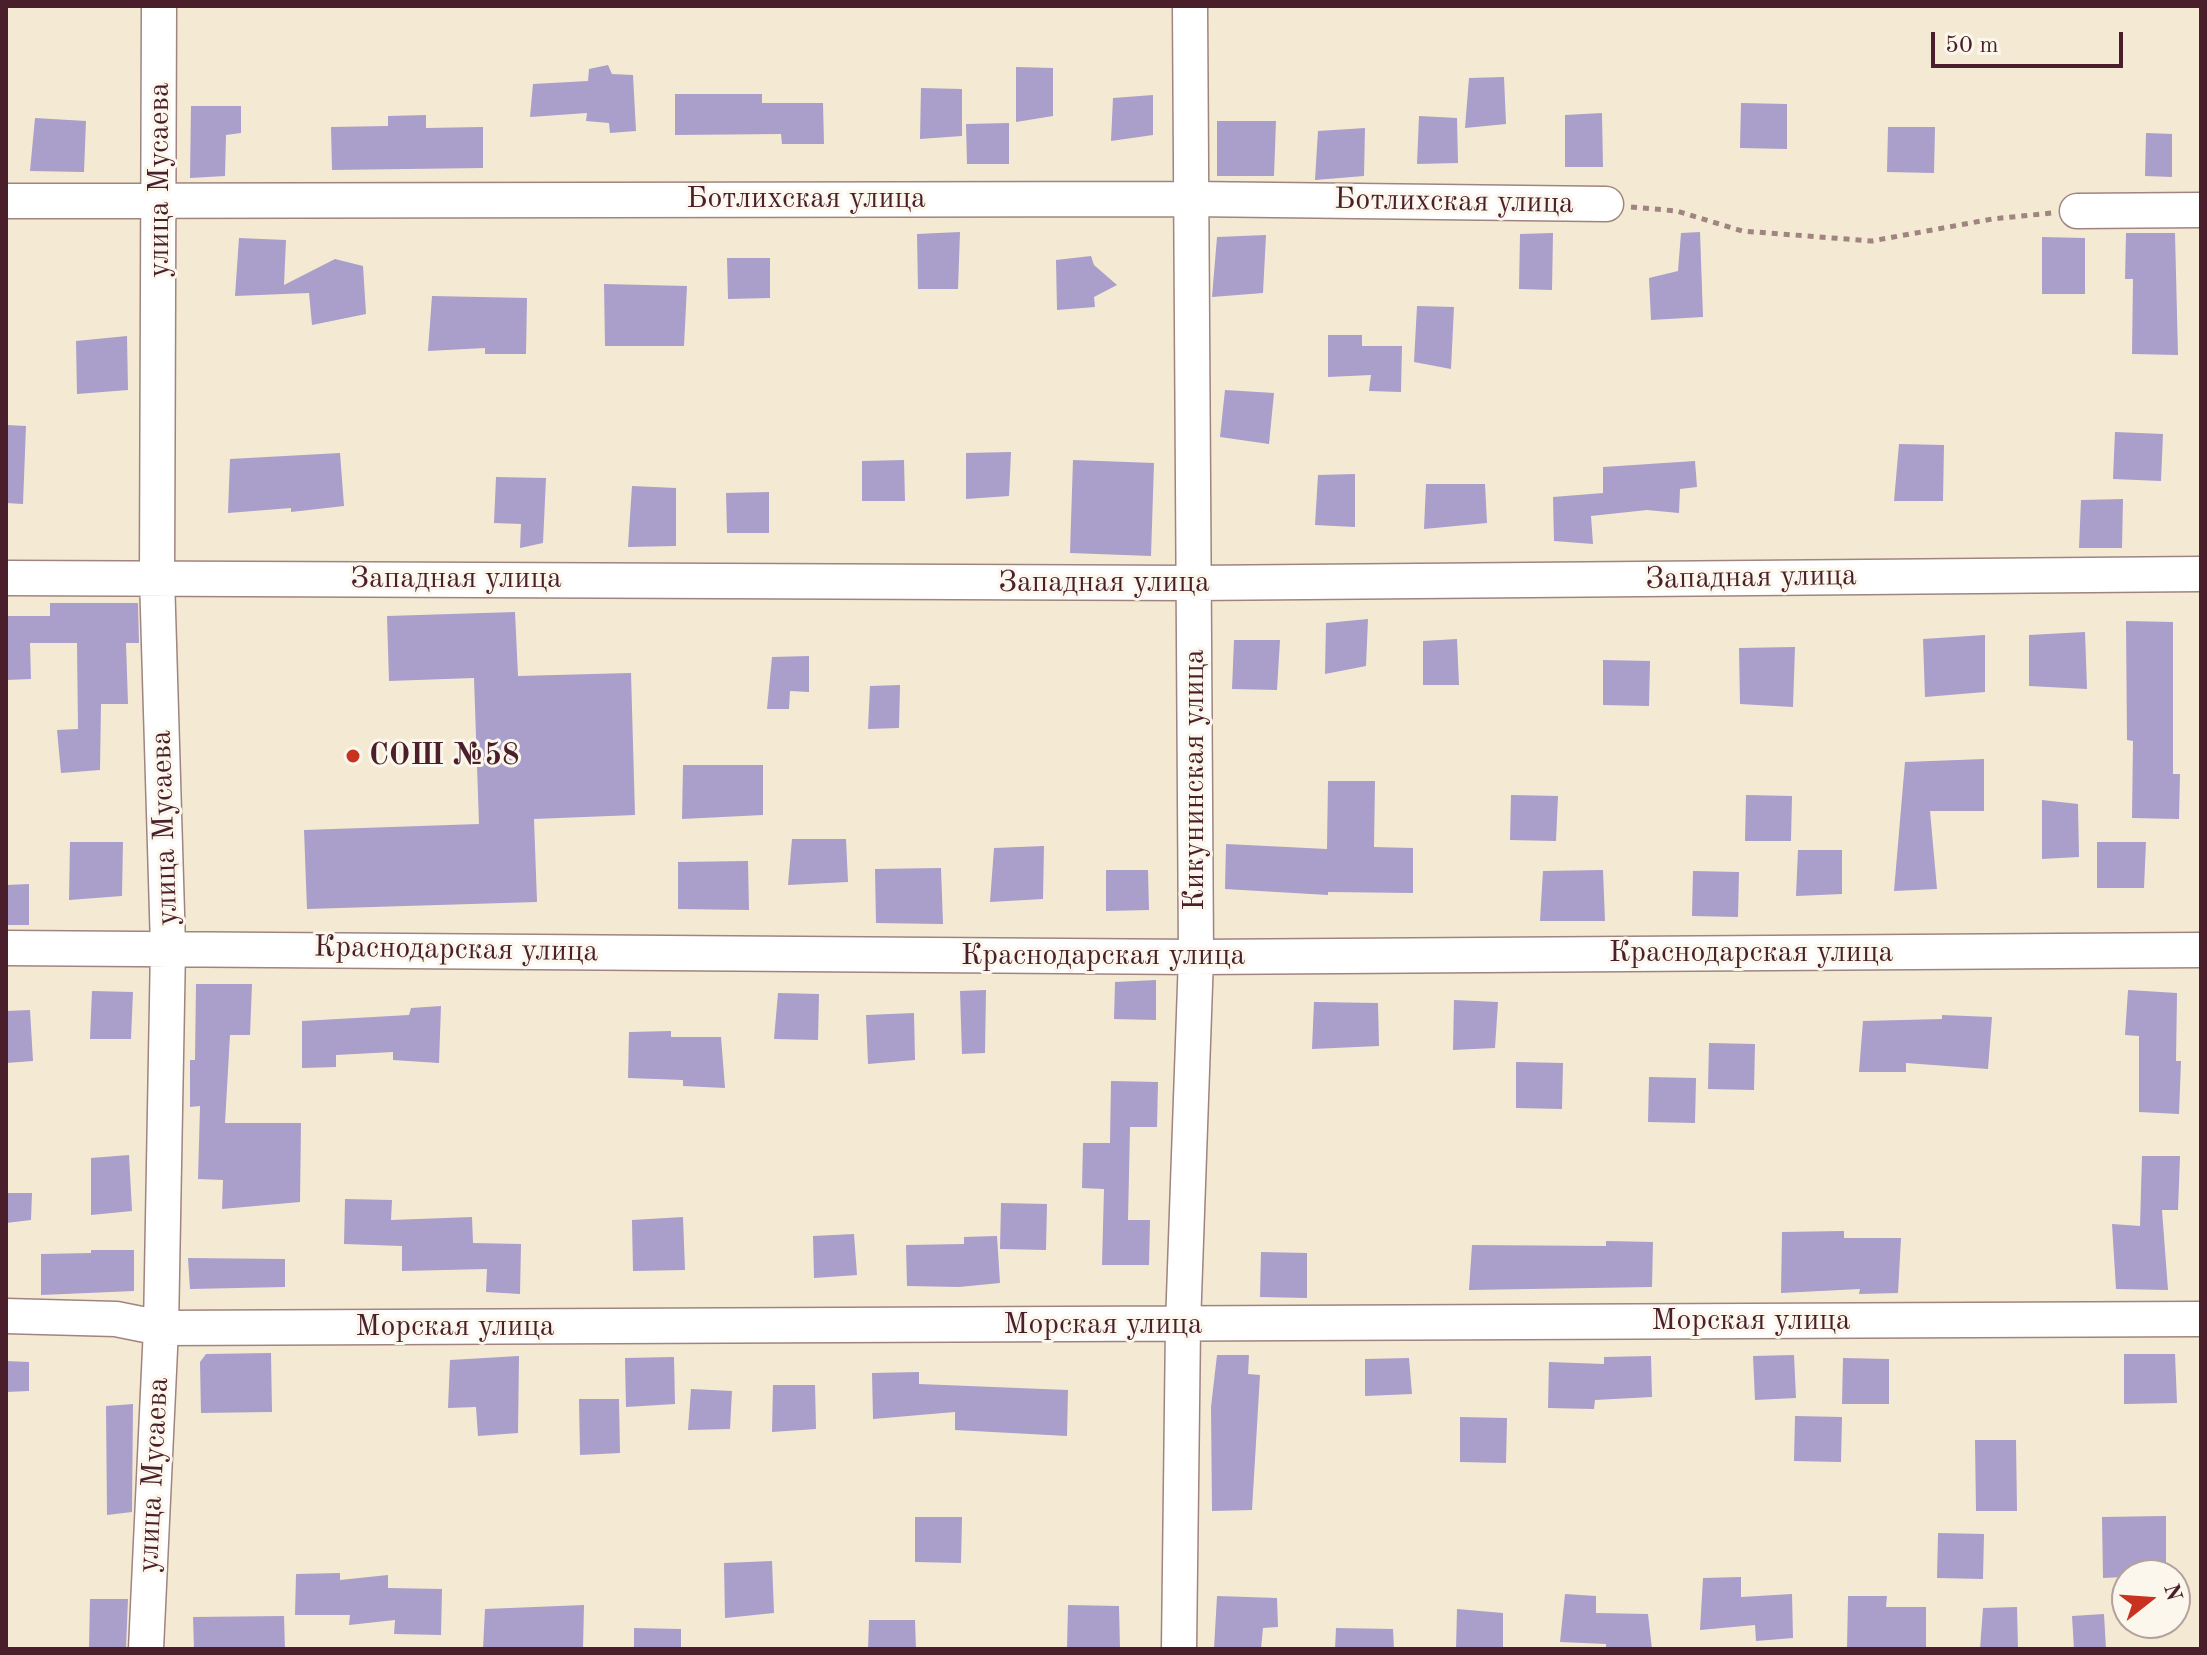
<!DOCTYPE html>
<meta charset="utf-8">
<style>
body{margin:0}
#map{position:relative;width:2207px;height:1655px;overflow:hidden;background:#f4ead3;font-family:"Old Standard TT",serif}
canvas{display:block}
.frame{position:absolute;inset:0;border:8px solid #4a1f2b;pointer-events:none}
.north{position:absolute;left:2111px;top:1559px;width:80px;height:80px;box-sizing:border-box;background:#fbf7ec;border:2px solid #b4a19f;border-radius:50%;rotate:73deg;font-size:22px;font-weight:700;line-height:32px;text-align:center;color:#4a1f2b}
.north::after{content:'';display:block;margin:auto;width:28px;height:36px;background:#c8321e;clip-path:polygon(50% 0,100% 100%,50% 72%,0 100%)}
.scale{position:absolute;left:1931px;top:32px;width:192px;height:36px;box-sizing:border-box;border:4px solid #4a1f2b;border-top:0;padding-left:10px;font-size:24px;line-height:28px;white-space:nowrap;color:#4a1f2b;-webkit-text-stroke:6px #fbf7ec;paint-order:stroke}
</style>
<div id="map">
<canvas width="2207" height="1655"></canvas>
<div class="frame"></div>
<div class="north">N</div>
<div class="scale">50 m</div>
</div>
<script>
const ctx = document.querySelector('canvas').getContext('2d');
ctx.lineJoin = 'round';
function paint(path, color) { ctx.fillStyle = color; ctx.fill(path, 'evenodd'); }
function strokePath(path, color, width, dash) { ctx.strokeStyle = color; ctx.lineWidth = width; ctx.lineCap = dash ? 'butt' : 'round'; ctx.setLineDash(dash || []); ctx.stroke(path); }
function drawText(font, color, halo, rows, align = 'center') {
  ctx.font = font + ' "Old Standard TT",serif'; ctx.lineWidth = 6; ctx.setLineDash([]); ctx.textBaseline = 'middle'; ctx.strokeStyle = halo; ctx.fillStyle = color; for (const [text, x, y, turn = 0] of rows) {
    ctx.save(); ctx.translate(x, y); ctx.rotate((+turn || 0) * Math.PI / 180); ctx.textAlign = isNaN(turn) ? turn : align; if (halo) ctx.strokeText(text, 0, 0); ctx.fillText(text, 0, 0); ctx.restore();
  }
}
paint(new Path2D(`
 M608,65L612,74L633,75L636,131L610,133L609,123L586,121L587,113L530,117L533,84L588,81L589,69Z
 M1016,67L1053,68V116L1016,122Z
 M1504,77L1506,124L1465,128L1469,78Z
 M921,88L962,89V136L920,139Z
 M675,94H762V103H823L824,144H782L781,134L675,135Z
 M1153,95V135L1111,141L1113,98Z
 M1741,103L1787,104V149L1740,148Z
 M191,106H241V133L226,135L225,176L190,178Z
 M1602,113L1603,167H1565V115Z
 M426,115V128L483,127V168L332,170L331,127L388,126V116Z
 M1419,116L1457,118L1458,163L1417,164Z
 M35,118L86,121L84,172L30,171Z
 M1217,121H1276L1274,176H1217Z
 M1009,123V164H967L966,124Z
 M1888,127H1935L1934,173L1887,172Z
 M1365,128L1364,176L1315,180L1318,131Z
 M2146,133L2172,134V177L2145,176Z
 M960,232L958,289H918L917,234Z
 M1700,232L1703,317L1651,320L1649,278L1678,271L1681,233Z
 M1553,233L1552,290L1519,289L1520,234Z
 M2126,233H2175L2178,355L2132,354L2133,279H2125Z
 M1266,235L1263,293L1212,297L1217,237Z
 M2042,237L2085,238V294H2042Z
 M239,238L286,240L284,285L335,259L363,266L366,314L312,325L309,293L235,296Z
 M1091,256L1094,265L1117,285L1094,297L1095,307L1057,310L1056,260Z
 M727,258H770V298L728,299Z
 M604,284L687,286L684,346H605Z
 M432,296L527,298L526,354H485V348L428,351Z
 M1417,306L1454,307L1451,369L1414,362Z
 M1328,335H1362V346H1402L1401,392L1369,391L1371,375L1328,377Z
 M127,336L128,390L77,394L76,341Z
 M1225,390L1274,393L1269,444L1220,437Z
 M6,425L26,426L23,504L6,503Z
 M2115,432L2163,434L2161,481L2113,479Z
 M1899,444L1944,445L1943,501H1894Z
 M1011,452L1009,496L966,499V453Z
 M340,453L344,506L291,512V508L228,513L230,459Z
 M904,460L905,501H862V461Z
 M1073,460L1154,463L1151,556L1070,553Z
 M1695,461L1697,487L1680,489L1679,513L1647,510L1591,516L1593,544L1554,541L1553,497L1603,493V467Z
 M1355,474V527L1315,525L1318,475Z
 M496,477L546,478L543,543L520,548L521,524L494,523Z
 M1426,484H1485L1487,523L1424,529Z
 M632,486L676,488V546L628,547Z
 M769,492V533H727L726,493Z
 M2123,499L2122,548H2079L2081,500Z
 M50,603H138L139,643H126L128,704H101L100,770L61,773L57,730L78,729L77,643H30L31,679L6,680V616H50Z
 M515,612L518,676L631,673L635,815L534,819L537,902L307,909L304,830L479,824L474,678L389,681L387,616Z
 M1368,619L1366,666L1325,674L1326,623Z
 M2126,621L2173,622V774H2180L2179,819L2132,818L2133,741L2127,740Z
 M2085,632L2087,689L2029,686V635Z
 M1985,635V692L1925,697L1923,639Z
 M1457,639L1459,685H1423V641Z
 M1234,640H1280L1277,690L1232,689Z
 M1795,647L1793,707L1740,704L1739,648Z
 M809,656V692L790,691L789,709H767L772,657Z
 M1603,660L1650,661L1649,706L1603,705Z
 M900,685L899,728L868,729L870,686Z
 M1984,759V811H1930L1937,889L1894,891L1905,762Z
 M683,765H763V815L682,819Z
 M1328,781H1375L1374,847L1413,848V893L1328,892V895L1225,889L1226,844L1327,849Z
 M1511,795L1558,796L1556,841L1510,840Z
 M1746,795L1792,796L1791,841H1745Z
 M2042,800L2078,804L2079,857L2042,859Z
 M792,839H846L848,882L788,885Z
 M70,842H123L122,896L69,900Z
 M2097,842H2146L2144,888H2097Z
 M1044,846L1043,899L990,902L994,848Z
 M1798,850H1842V894L1796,896Z
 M748,861L749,910L678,909V862Z
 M941,868L943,924L876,923L875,869Z
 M1106,870H1148L1149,910L1106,911Z
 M1603,870L1605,921H1540L1543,871Z
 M1693,871L1739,872L1738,917L1692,916Z
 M29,884V925H6V885Z
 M1156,980V1020L1114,1019L1115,982Z
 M196,984H252L250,1035H230L225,1123H301L300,1202L222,1209L223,1180L198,1179L200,1106L190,1107V1060H195Z
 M986,990L985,1053L962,1054L960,991Z
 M2128,990L2177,993L2176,1061H2181L2179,1114L2139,1112V1036L2125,1035Z
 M92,991L133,992L131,1039H90Z
 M778,993L819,994L818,1040L774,1039Z
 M1454,1000L1498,1002L1495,1048L1453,1050Z
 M1314,1002L1378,1003L1379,1046L1312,1049Z
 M441,1006L439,1063L393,1060V1052L336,1055V1067L302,1068V1021L409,1015L411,1008Z
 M30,1010L33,1061L6,1063V1011Z
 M914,1013L915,1060L868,1064L866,1015Z
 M1942,1015L1992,1017L1988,1069L1906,1063V1072H1859L1863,1021L1942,1019Z
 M671,1031V1037H721L725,1088L683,1086V1080L628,1078L629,1032Z
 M1709,1043L1755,1044L1754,1090L1708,1089Z
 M1516,1062L1563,1063L1562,1109L1516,1108Z
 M1649,1077L1696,1078L1695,1123L1648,1122Z
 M1111,1081L1158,1082L1157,1127H1130L1128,1220H1150L1149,1265H1102L1104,1189L1082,1188L1083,1143H1110Z
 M129,1155L132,1211L91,1215V1158Z
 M2142,1156H2180L2178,1210H2162L2168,1290L2116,1289L2112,1224L2140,1226Z
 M6,1193H32L31,1220L6,1223Z
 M345,1199L392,1200L391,1220L472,1217L473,1243L521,1244L520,1294L486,1292L487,1269L402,1271V1246L344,1244Z
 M1001,1203L1047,1204L1046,1250L1000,1249Z
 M683,1217L685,1270L633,1271L632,1220Z
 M1844,1231V1238H1901L1898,1293L1859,1294L1860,1289L1781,1293L1782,1232Z
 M854,1234L857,1275L814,1278L813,1236Z
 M997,1236L1000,1283L959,1287L907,1286L906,1245L964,1244V1237Z
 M1606,1241L1653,1242L1652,1287L1469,1290L1472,1245L1606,1246Z
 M91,1250H134V1291L41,1295V1254L91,1253Z
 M1261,1252L1307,1253V1298L1260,1297Z
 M188,1258L285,1259V1287L190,1289Z
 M271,1353L272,1412L201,1413L200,1362L206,1354Z
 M2124,1354H2175L2177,1403L2124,1404Z
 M1217,1355H1249L1248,1374L1260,1375L1252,1510L1212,1511L1211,1407Z
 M1794,1355L1796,1398L1755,1400L1753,1356Z
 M519,1356L518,1433L478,1436L476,1407L448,1408L450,1360Z
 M1651,1356L1652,1397L1595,1400L1594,1409L1548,1408L1549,1362L1604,1364V1357Z
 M674,1357L675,1404L626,1407L625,1358Z
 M1409,1358L1412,1394L1365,1396V1359Z
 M1843,1358L1889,1359V1404H1842Z
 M6,1361L29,1362V1391L6,1392Z
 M919,1372V1384L1068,1390L1067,1436L955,1430V1412L873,1419L872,1373Z
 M773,1385H815L816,1429L772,1432Z
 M691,1389L732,1391L730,1429L688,1430Z
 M579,1399H619L620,1453L580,1455Z
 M133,1404L132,1512L107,1515L106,1406Z
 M1795,1416L1842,1417L1841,1462L1794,1461Z
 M1460,1417L1507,1418L1506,1463L1460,1462Z
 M1975,1440H2016L2017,1511H1976Z
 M2166,1516V1575L2103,1578L2102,1517Z
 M915,1517H962L961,1563L915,1562Z
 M1938,1533L1984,1534L1983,1579L1937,1578Z
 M772,1561L774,1613L725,1618L724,1563Z
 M340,1573V1580L388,1575V1588L442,1589L441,1635L394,1634L395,1620L349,1625L350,1615H295L296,1574Z
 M1741,1577V1597L1792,1594L1793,1638L1756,1641L1755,1625L1700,1630L1703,1578Z
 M1565,1594L1596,1596V1613L1648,1614L1652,1649H1606V1644L1560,1642Z
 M1217,1596L1277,1598L1278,1627L1263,1628L1261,1649H1214Z
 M1848,1596H1887L1886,1607H1926V1649H1847Z
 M90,1599H128L126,1649H89Z
 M584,1605L583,1649H483L485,1609Z
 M1068,1605L1119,1606L1120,1649H1067Z
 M2017,1607L2018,1649H1980L1983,1608Z
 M1457,1609L1503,1613V1649H1456Z
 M2104,1614L2106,1649H2074L2072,1616Z
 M284,1616L285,1649H194L193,1617Z
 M869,1620H915L916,1649H868Z
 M634,1628L681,1629V1649H634Z
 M1336,1628L1393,1629L1394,1649H1335Z`), '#aa9ecb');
const minor = new Path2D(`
 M6,201L1191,199L1606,204
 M2077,211L2201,210
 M6,578L1194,583L2201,574
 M6,948L1196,957L2201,950
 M6,1316L116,1319L161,1328L2201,1319
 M146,1649L161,1328L168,947L157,577L159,6
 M1179,1649L1183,1325L1196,957L1190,6`);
strokePath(minor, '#9f847f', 37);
strokePath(new Path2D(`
 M1631,207L1677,211L1742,231L1872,241L1992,219L2052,213`), '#9f847f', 5, [6, 6]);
strokePath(minor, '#fff', 34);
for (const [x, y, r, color] of [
 [353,756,8,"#c8321e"]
]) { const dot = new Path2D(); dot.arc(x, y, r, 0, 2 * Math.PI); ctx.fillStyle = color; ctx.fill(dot); strokePath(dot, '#fbf7ec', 3); }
drawText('30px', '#4a1f2b', '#fbf7ec', [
 ["улица Мусаева",160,180,-90],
 ["Ботлихская улица",806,199],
 ["Ботлихская улица",1454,202,1],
 ["Западная улица",1751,578,-1],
 ["Западная улица",456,579],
 ["Западная улица",1104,583],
 ["Кикунинская улица",1195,780,-90],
 ["улица Мусаева",165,828,-92],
 ["Краснодарская улица",456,950,1],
 ["Краснодарская улица",1751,953],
 ["Краснодарская улица",1103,956],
 ["Морская улица",1751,1321],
 ["Морская улица",1103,1325],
 ["Морская улица",455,1327],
 ["улица Мусаева",154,1475,-87]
]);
drawText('bold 30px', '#4a1f2b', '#fbf7ec', [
 ["СОШ №58",369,756]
], 'left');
</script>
